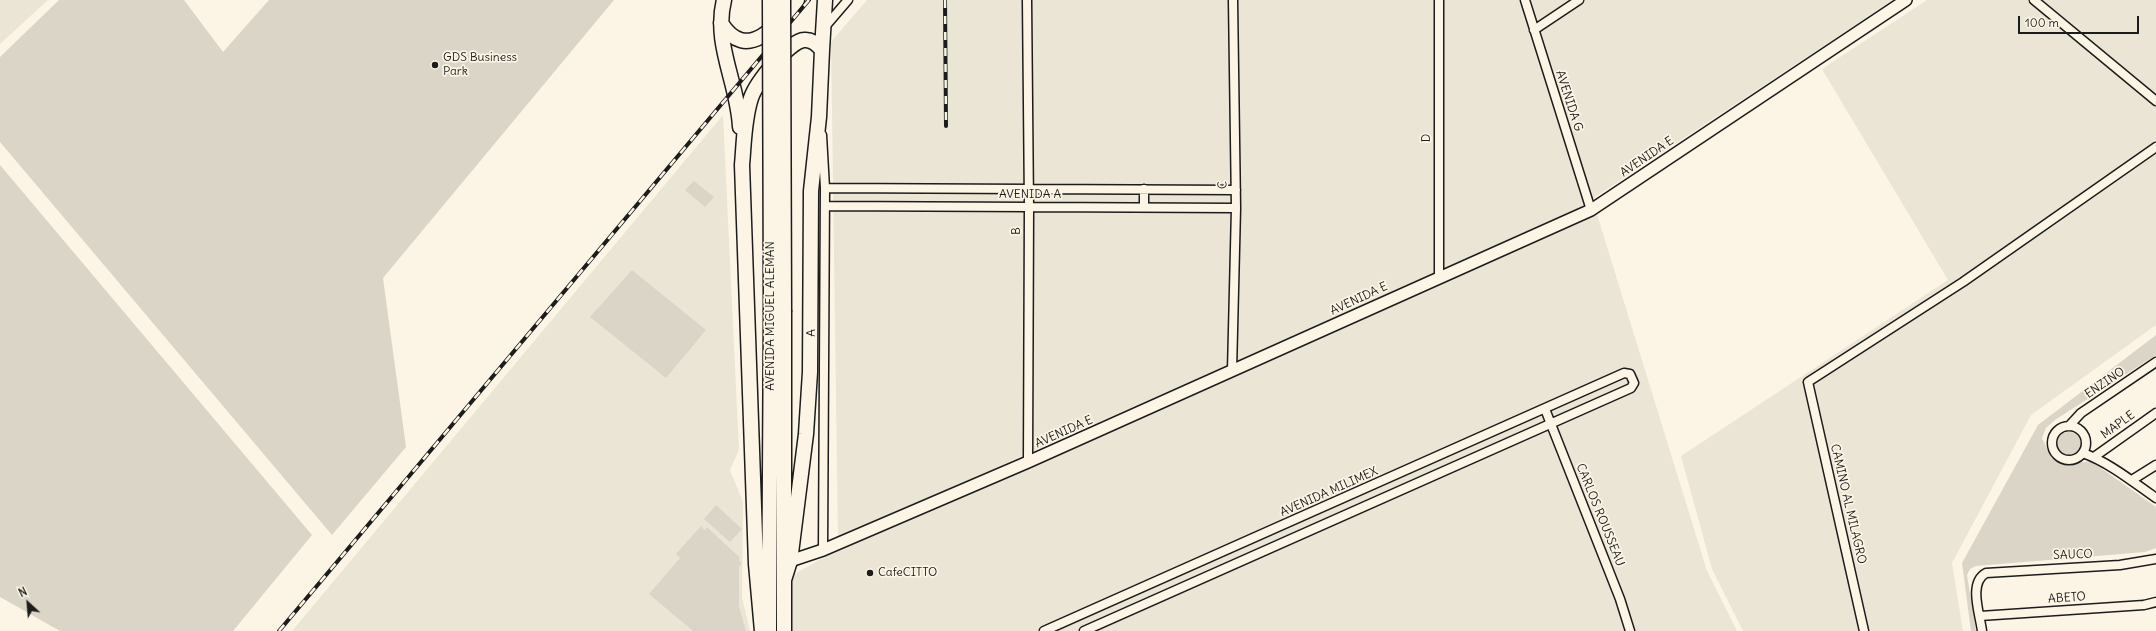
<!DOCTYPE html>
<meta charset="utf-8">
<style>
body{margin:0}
#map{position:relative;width:2156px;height:631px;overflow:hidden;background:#fcf5e5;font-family:Delius,sans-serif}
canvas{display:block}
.north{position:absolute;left:8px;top:583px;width:40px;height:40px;-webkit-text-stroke:3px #fcf5e5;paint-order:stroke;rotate:334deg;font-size:11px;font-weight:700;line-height:16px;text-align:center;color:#1c1c1c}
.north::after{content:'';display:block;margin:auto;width:14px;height:18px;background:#1c1c1c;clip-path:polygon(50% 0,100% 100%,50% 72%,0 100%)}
.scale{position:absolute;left:2018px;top:16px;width:121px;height:18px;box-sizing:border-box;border:2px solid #1c1c1c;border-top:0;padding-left:5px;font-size:12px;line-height:14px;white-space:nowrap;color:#1c1c1c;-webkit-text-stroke:3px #fcf5e5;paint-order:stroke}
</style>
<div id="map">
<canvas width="2156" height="631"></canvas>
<div class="north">N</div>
<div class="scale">100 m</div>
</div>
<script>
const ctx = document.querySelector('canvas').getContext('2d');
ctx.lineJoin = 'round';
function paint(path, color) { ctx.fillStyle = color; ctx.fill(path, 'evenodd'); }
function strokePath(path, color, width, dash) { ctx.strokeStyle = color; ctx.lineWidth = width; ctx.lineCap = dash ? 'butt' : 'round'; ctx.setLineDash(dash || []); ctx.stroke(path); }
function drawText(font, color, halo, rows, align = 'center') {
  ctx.font = font + ' Delius,sans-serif'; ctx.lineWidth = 3.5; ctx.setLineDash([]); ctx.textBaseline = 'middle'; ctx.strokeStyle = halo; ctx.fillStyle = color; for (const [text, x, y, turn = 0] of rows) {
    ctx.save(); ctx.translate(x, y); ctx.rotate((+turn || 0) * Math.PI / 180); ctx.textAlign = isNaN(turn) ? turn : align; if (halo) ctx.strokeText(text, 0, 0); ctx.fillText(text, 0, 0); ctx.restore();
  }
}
paint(new Path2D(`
 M0,0H48L0,44Z
 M867,0H1893L1574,211L838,538L831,42Z
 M1927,0H2156V325L2031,415L1952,563L1963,631H1743L1712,569L1681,456L1948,280L1822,69Z
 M723,115L739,450L730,470L743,502L742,597L750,631H292Z
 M1596,211L1707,571L1737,631H792L791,576L821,559Z`), '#ebe5d6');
paint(new Path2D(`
 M59,0H184L223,52L269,0H614L383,278L406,447L332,535L0,142V57Z
 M0,165L312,535L233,631H60L0,597Z
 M694,181L714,197L705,207L685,190Z
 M632,270L706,330L666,378L590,317Z
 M2156,335V355L2055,420L2046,428L2042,438L2052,459L2063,465L2091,461L2156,507V548L2145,552L1976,566L1970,569L1967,575L1976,631H1971L1962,563L2038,425Z
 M2057 444a12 12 0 1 1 24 0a12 12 0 1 1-24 0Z
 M716,505L742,529L730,542L704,519Z
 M701,526L705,530L707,527L739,557V561L742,563L739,567V607L746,631H693L649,594L680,558L676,554Z`), '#dbd5c8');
const street = new Path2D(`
 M1027,0L1029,207L1028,462
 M1439,0V277
 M1525,0L1591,210
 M2034,0L2156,101
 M824,28L848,0
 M1534,30L1579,0
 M822,135L825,188L823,550
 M825,188L1236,190
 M1144,189V207
 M825,206L1236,208
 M1232,371L1236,208L1233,0
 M1545,409L1620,599L1630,631
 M2052 443a17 17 0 1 1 34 0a17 17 0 1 1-34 0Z
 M2069,426L2081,413L2156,362
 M2083,453C2110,463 2133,482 2156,498
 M2094,457L2156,413
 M2132,480L2156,465
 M1980,616L2144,605L2156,602
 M1044,631L1624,373L1630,374L1634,383L1631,388L1084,631
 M1864,631L1808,382L1963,282L2156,147
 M1982,631C1980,614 1968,583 1986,573L2120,565L2156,559`);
const secondary = new Path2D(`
 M790,561L823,550L1028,462L1591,210L1906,0`);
const highway = new Path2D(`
 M724,0C713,44 738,83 740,127
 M721,23C747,64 778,25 797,0
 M822,50L825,0
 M762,631L756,564L742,165C744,143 744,119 751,98C756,83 789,41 804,40C812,39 818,45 822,50L819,117L811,191L810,372L806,434L790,561L784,580
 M769,631L771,312
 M784,631V312`);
strokePath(street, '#1c1c1c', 11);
strokePath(secondary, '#1c1c1c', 14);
strokePath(highway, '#1c1c1c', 17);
strokePath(street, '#fcf5e5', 8);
strokePath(secondary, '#fcf5e5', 11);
strokePath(highway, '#fcf5e5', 14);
const rail = new Path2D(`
 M945,0L946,126
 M279,631L809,0`);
strokePath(rail, '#1c1c1c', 4);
strokePath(rail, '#fcf5e5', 2.5, [8]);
const highwayBridge = new Path2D(`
 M770,0L771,312
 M783,0L784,312`);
strokePath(highwayBridge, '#1c1c1c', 17, []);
strokePath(highwayBridge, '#fcf5e5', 14);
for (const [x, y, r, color] of [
 [435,65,4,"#1c1c1c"],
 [870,573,4,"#1c1c1c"]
]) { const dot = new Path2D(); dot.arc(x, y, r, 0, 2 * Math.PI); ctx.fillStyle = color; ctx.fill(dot); strokePath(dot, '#fcf5e5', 1.5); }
drawText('12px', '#1c1c1c', '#fcf5e5', [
 ["GDS Business",443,58],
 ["Park",443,72],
 ["CafeCITTO",878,573]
], 'left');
drawText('12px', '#1c1c1c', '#fcf5e5', [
 ["AVENIDA G",1569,101,72],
 ["D",1427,138,-90],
 ["AVENIDA E",1647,157,-34],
 ["C",1223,185,-91],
 ["AVENIDA A",1030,195],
 ["B",1017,231,-90],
 ["AVENIDA E",1359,299,-25],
 ["AVENIDA MIGUEL ALEMÁN",771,316,-90],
 ["A",812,333,-90],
 ["ENZINO",2105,383,-34],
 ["MAPLE",2118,425,-36],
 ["AVENIDA E",1064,432,-24],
 ["AVENIDA MILIMEX",1329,492,-24],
 ["CAMINO AL MILAGRO",1848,504,77],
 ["CARLOS ROUSSEAU",1600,515,68],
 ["SAUCO",2073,555,-2],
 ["ABETO",2067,598,-4]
]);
</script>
